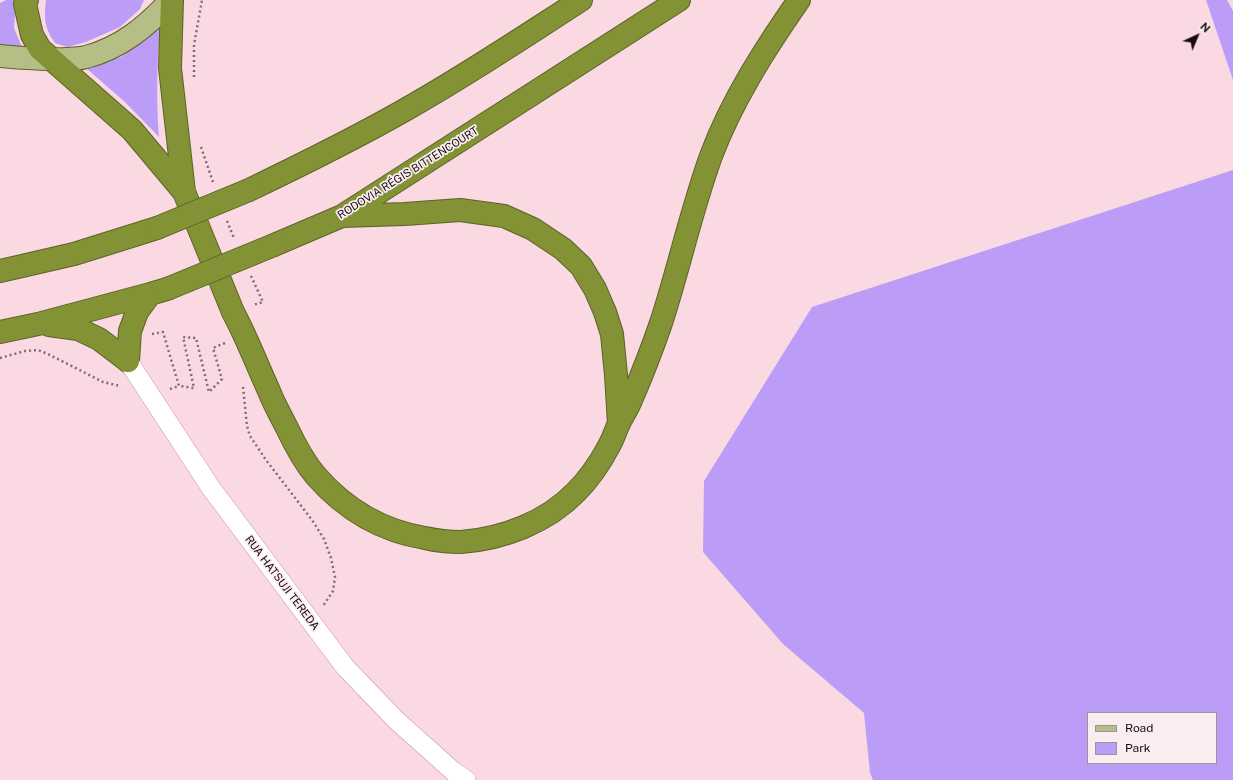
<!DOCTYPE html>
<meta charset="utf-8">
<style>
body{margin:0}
#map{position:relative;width:1233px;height:780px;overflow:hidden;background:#fbd9e3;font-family:"Public Sans",sans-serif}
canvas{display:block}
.legend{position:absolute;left:1087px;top:712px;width:130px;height:52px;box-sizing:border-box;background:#f9edf0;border:1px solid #a09296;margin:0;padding:5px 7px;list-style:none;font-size:12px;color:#1a090f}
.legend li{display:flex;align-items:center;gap:8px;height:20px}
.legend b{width:20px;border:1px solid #a09296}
.north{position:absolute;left:1177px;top:16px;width:40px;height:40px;-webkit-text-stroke:3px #f9edf0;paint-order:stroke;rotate:44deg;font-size:11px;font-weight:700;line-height:16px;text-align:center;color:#1a090f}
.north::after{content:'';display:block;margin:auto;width:14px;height:18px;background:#1a090f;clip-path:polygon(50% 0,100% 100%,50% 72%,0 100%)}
</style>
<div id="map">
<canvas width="1233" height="780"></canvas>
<ul class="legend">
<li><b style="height:5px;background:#b4be85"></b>Road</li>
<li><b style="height:11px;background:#bb9df8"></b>Park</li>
</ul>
<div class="north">N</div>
</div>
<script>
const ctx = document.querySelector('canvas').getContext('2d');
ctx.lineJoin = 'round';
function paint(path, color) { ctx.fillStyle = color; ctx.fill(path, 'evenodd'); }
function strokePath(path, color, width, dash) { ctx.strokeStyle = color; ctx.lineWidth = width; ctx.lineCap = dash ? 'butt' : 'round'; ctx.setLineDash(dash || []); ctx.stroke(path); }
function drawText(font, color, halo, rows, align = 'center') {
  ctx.font = font + ' "Public Sans",sans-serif'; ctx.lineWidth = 3.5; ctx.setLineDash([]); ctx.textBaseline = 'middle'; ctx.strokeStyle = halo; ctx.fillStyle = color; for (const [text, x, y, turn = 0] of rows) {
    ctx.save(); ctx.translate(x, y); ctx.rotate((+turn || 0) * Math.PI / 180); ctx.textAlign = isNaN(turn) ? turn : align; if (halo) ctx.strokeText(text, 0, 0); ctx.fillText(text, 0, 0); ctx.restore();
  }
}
paint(new Path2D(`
 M6,0H16L14,28L23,50L0,46V3Z
 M46,0H144L140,9L120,27L86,42L67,47L55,43C44,27 44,19 46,0Z
 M1206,0H1227L1233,11V80Z
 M160,27C157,64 156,100 159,137L125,102L86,68L121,57Z
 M1233,170V780H873L870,773L864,713L783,644L703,552L704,481L812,307ZM1088,713H1216V763H1088Z`), '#bb9df8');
const minor = new Path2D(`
 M128,361L211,488L345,667L396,720L454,772L466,780`);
const primary = new Path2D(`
 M0,56C22,58 45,60 67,59C73,58 80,59 86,57C121,48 147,26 171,0`);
const motorway = new Path2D(`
 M27,0L25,4L32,35L40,49L132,130L184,192
 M172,0L170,68L184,192L233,312C247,338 257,365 269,391C274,404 281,416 287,428C295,445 304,462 316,476C345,509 382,531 425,538C438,541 449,542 461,542C503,539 547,522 576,492C589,479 600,463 609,446C613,439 616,430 619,423C623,415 628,408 631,400C642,375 652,349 661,323C679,268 691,211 711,156C732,100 765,49 799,0
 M249,190C301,165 352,140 403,111C464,77 522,38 581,0
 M342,216L405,214L460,210L504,216L533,229L563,249L581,266L595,289L605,312L612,334L616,375L619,424
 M274,245L342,216L679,0
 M0,271L74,254L157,228
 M49,325L78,329L99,339L128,361
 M0,332L38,324L150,294L167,289
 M128,361L130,331L137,312L150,294`);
strokePath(minor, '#c994a5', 20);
strokePath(primary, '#5e6227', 24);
strokePath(motorway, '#5e6227', 24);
strokePath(new Path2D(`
 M194,77V45L202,0
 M201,147L213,182
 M227,221L234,238
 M251,276L263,302L253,305
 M152,334L163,332L179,386L194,388L183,337L196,338L209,392L222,379L213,348L225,343
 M0,358L25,351L38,350L48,354L103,382L120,386
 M243,387L247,426L250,436L266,460L312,520L324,539L331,558L335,577L333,591L323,606
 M170,389L179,386`), '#836a72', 2.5, [2, 3]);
strokePath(minor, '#fff', 19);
strokePath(primary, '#b4be85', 22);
strokePath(motorway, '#829234', 22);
const motorwayBridge = new Path2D(`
 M157,228L249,190
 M167,289L274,245`);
strokePath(motorwayBridge, '#5e6227', 24, []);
strokePath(motorwayBridge, '#829234', 22);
drawText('11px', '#1a090f', '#f9edf0', [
 ["RODOVIA RÉGIS BITTENCOURT",408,173,-32],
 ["RUA HATSUJI TEREDA",282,583,53]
]);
</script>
